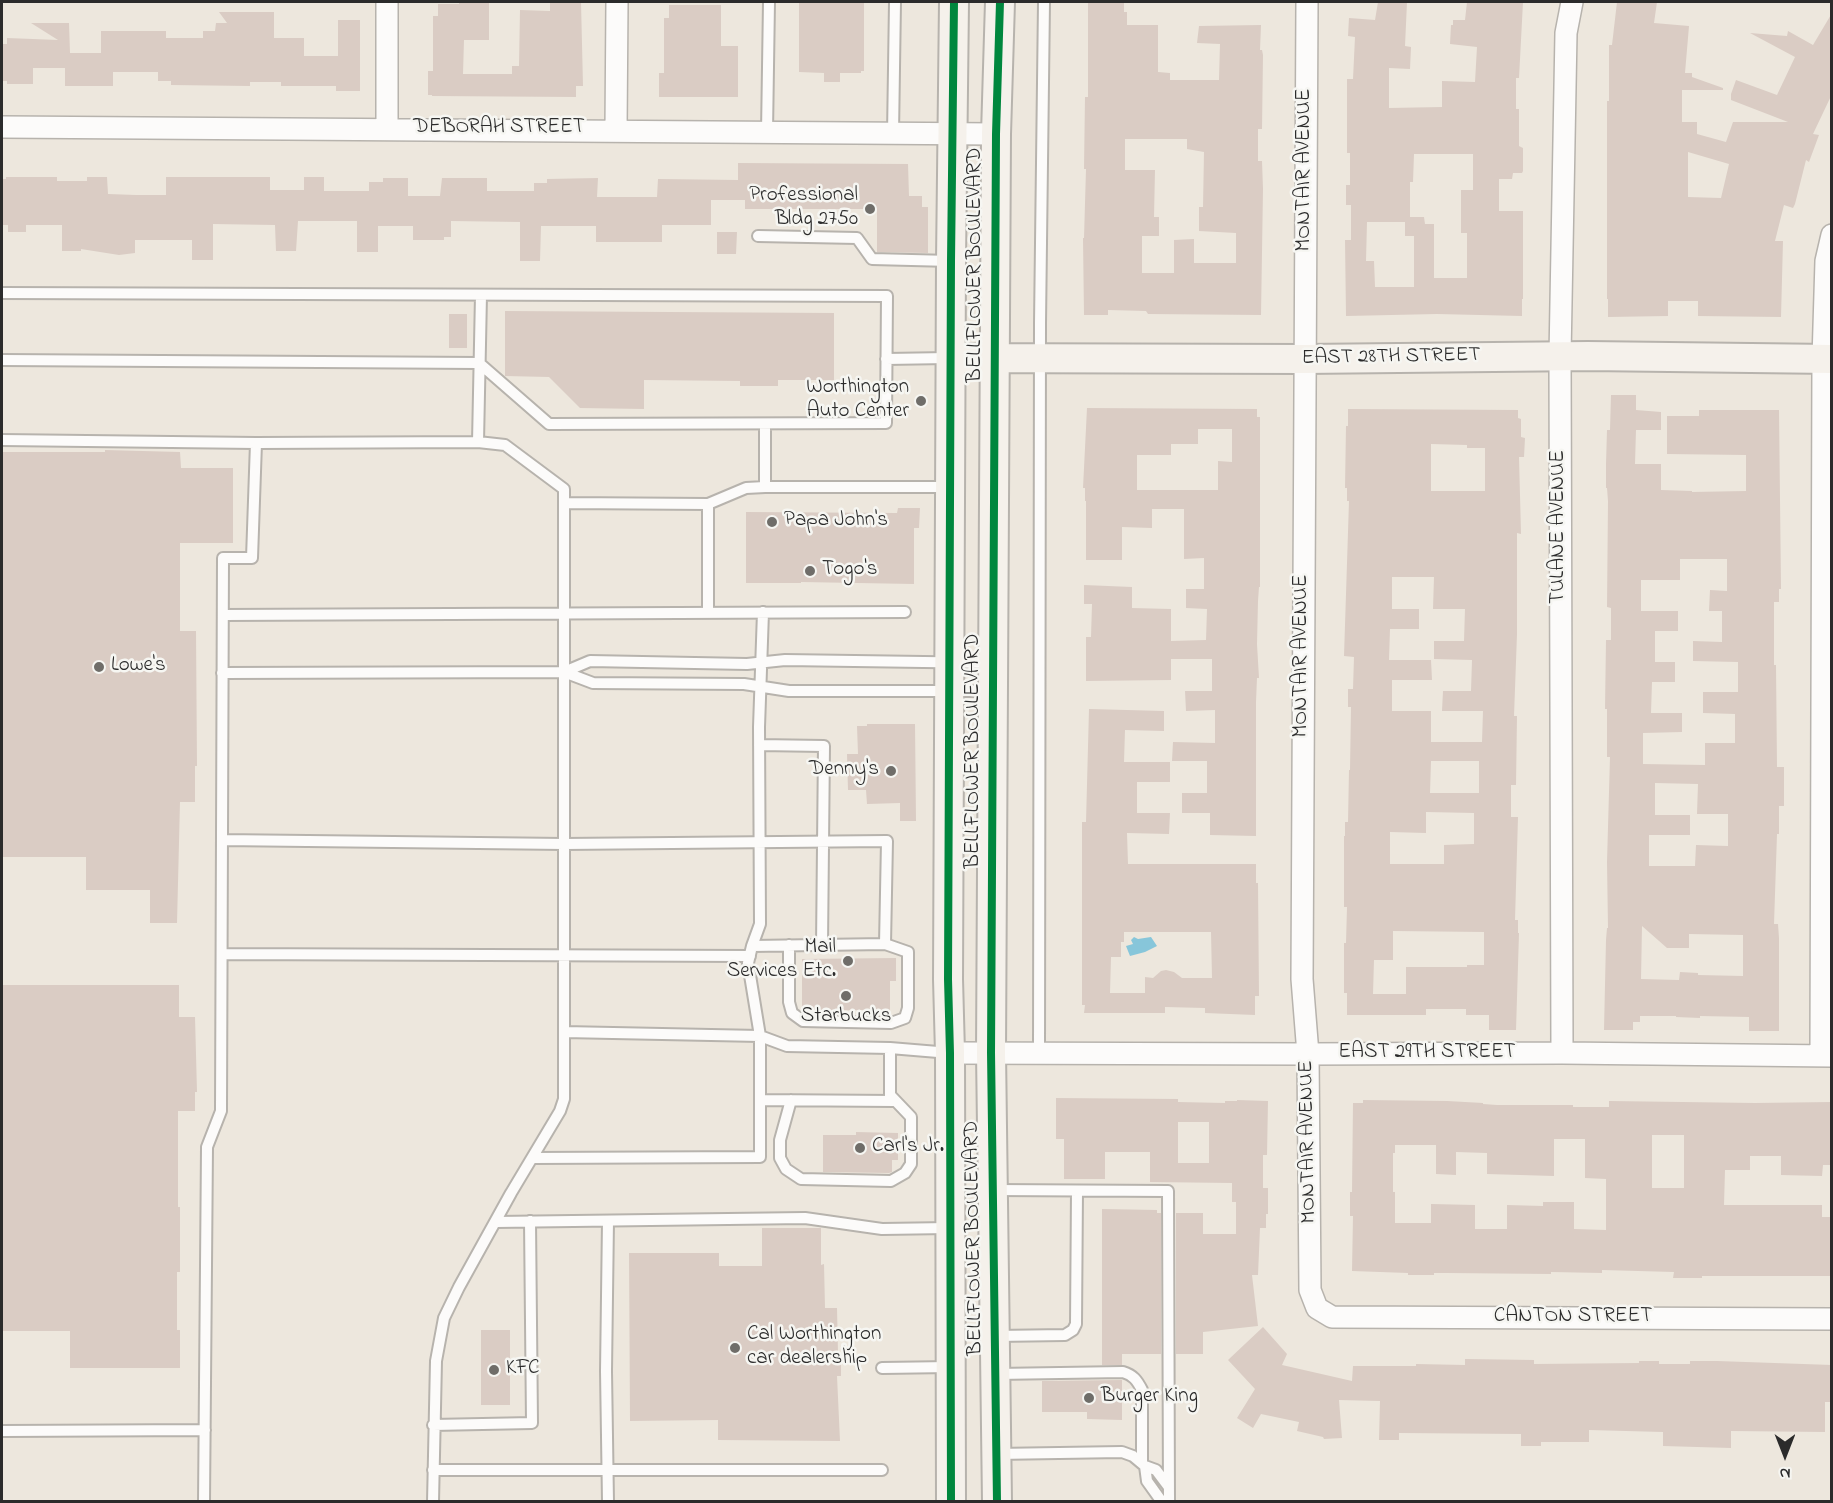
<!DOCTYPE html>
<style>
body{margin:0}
#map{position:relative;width:1833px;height:1503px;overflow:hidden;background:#ede7dd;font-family:"Indie Flower",sans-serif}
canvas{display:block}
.frame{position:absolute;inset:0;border:3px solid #2b2b2b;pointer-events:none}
.north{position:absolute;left:1755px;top:1425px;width:60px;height:60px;-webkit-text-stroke:4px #f6f6f2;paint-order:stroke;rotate:180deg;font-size:16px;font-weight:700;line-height:24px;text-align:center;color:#2b2b2b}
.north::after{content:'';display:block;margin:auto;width:21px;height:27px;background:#2b2b2b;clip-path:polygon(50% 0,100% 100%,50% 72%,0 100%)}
</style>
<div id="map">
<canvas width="1833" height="1503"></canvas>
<div class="frame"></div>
<div class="north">N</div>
</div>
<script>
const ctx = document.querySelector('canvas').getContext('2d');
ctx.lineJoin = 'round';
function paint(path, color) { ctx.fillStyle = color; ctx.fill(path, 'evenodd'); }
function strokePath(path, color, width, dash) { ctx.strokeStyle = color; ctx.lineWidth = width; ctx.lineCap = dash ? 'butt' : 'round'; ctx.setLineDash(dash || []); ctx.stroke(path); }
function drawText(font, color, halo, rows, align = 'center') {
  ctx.font = font + ' "Indie Flower",sans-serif'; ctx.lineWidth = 5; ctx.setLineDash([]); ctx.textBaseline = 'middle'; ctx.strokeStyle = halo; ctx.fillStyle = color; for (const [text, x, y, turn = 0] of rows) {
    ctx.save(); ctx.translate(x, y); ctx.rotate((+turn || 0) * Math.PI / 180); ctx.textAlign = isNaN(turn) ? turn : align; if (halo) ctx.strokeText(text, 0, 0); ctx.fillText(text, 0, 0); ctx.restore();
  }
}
paint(new Path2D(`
 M1134,937L1138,939L1151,937L1157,946L1145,952L1130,956L1126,946L1133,944L1131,940Z`), '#87c6da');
paint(new Path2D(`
 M459,2L489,3V40H464L463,74H512V66H519L520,10L550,11V2H581L583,86H576V97L432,96V95H428V71H433V16H438V4H459Z
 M799,2H864V71H861V73H840V82H824V73L799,72Z
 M1088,2H1124V12H1127V25H1158V72L1170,73V80H1219L1220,44L1197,43L1199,26L1261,25L1260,50H1262L1263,55L1262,129H1258V161H1262L1263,189L1261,315L1148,314L1146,311L1108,310V315H1084L1083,238H1084L1086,169H1084L1085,97H1088ZM1125,139H1187V149L1204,152L1203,207H1199V231L1236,233V263H1194V239L1174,240V273H1142V236H1159V217H1154L1155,170H1125Z
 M1378,2H1407L1405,46L1411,47L1410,69L1389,68V108L1442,107V81L1475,82L1477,47L1450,44L1451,25H1453V20H1465L1467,2H1523L1519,78H1516V109H1519V146L1523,148V171L1522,173H1513L1512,179H1499V211H1523V299H1522V316L1437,314L1346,316L1345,240H1351V205H1346V185H1350V153H1347V79H1353L1355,37L1348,36L1349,18L1375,20ZM1414,154H1473V190H1461V233H1467V278H1434V224H1425L1424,217H1410V182H1413ZM1367,222H1405V236H1414V287H1375L1374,261H1366Z
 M1617,2H1657L1654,23L1689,26L1685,73H1692V77L1723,88V90H1682V122H1697V134L1726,142L1733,122H1788L1731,100V94L1736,80L1777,95L1795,57L1750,33L1787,36L1788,31L1813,45L1832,13V94L1813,134L1819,135L1809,162L1806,160L1795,204L1793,208L1784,205L1775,241H1783L1781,317L1698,316V301H1668V316L1608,317V299H1607V101H1609V45H1612ZM1688,152L1729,164L1721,198L1688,197Z
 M669,5H721V46H738V97H659V73H664V18H669Z
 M219,12H274V38H304V56H338V20H360V91H336V86H281V82H250V86L171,85V81H158V72H113V86H65V68H33V84H7V81H2V44H7V38L58,40L31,23H69L70,53H101V31H166V38H203V31H215L216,23H227Z
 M738,163L908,164L909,196H922V207H928V253L877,252V209H745V200H711V225H662V242H596V226H541L540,261H520V222L451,221V237H444V240H413V226H378V252H357V221H298L296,251H276L275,225L213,224V260H192V240H135V253L119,255L81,249V251H62V225H26V232H8V225H2V179H6V177H57V181H87V177H107L108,194L136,195H166V177H270V190H304V177H324V191H369V182H383V178H408V196H440L442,178H487V191H534V183H547V179L598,178L597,197H657L658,179L738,180Z
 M717,232H737L736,254H717Z
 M505,311L834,313V380H778V386H740V381L644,380V409L580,408L549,377L505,376Z
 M449,314H467V348H449Z
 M1611,395H1636V410L1661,412V430H1636L1635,464H1661V490L1692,491V492L1746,491V455L1667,454V416H1699V410H1779L1781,589H1779V602H1774V665H1776L1777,767H1784V806H1779V834H1777L1774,924H1778L1779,938V1031H1749V1017L1700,1016V1018L1676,1017V1016H1640V1022H1633V1030H1604L1606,940L1607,928H1608L1607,862L1610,757H1607V709H1605L1606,640H1611V608L1607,607L1608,501L1607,488H1606V464L1607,430H1610ZM1680,559H1727V591L1710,590L1709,611H1722V642L1693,641V661L1738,662V692H1703V713L1735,714V743H1705V765L1643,764V733L1682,732V713H1651L1652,682H1675V662H1655V631H1678V611H1641V580H1680ZM1655,783L1698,784L1697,814H1728V846L1696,845L1695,866H1649V835H1690V815H1655ZM1642,926L1667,948H1689V934L1743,935V976L1698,975V973L1680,972L1679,980L1641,979Z
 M1087,408L1257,409V417H1260V587H1259L1258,601L1257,644L1259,678H1257L1256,702V836L1210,835V813H1182V793H1207V761H1172L1173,742L1215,743V710L1186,711L1185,691H1212V659H1171V680L1086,681V637H1091L1092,604H1084V585L1132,587V608L1171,609V641L1206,640L1207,609L1186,608V589H1204V558L1184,559V509H1152V528L1122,527V560H1086V501H1085V488H1083ZM1198,429H1232V462L1218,461V490H1137V455H1171V444H1198Z
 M1348,409L1518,410V418L1521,419V437L1525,438L1524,457H1519L1521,534L1517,533V634L1514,716H1517L1516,785H1511V817H1518L1515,920H1518V933H1519L1516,1030H1489V1015H1466V1009H1426V1015H1347V993H1344V943H1346L1347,907H1344V836H1345V822H1348L1349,770H1350L1351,707H1348V689H1353L1354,657L1344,656L1349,501H1347V488H1345L1346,426H1348ZM1431,444L1467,445V448H1485V491H1431ZM1392,577H1434L1433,609H1465L1464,641H1434V659L1472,660L1471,691H1443L1442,711H1483L1482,742H1431V711H1392V680H1432L1431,660H1389L1390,629H1419V609H1392ZM1431,761H1479V793H1430ZM1426,812L1474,813V844L1444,845V864H1390V832L1426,833ZM1393,931L1484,932V965H1467V967H1406V994H1373L1374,960H1393Z
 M105,450L180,452L181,468H233V543H180V631H196L197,766H195V802H180L177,923H150V890H86V857H2V452H105Z
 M898,508H920L919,528H914V584L801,582V583H746V512L897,513Z
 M1089,709L1164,711V731L1125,730L1124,762H1170V782H1137V813H1170L1169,834L1127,833L1128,864H1256V883H1258L1259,996H1255V1015L1205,1013V1008L1165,1007V1013H1084L1085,1005H1082V822H1086ZM1124,932H1211L1212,978H1182L1174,972L1166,970L1161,971L1153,978L1145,977V993H1110L1111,957H1121V942H1124Z
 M867,724H915L916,821H900V803L867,804L866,790H848L847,754H858L857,726H867Z
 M896,958V981H890V1015H863V1010L802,1011V959Z
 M2,985H179V1017H195L197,1092H195V1111H178V1207H180V1272H177V1330H180V1368H70V1331H2Z
 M1056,1098L1178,1099V1102L1225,1103V1101H1237V1100L1268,1101L1267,1155H1263V1188H1268V1214H1266V1228H1260L1258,1275H1252L1258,1326L1203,1332V1354H1176V1213H1203V1234H1236V1202H1232V1183L1150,1182V1152H1105V1179H1064V1139H1056ZM1178,1122H1209V1163H1178Z
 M1363,1100L1447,1101L1483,1103V1104L1497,1105H1573V1107H1609V1101L1755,1103L1832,1102V1165H1823L1822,1176L1781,1175V1156H1750V1170H1725L1724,1205H1822V1217H1832V1276H1702V1278H1673L1674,1272L1602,1270V1273L1551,1272V1274L1447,1273H1434V1275H1408V1273L1352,1271L1353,1216H1350V1192H1352L1353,1103H1363ZM1652,1135H1684V1188H1652ZM1554,1139H1585V1178L1606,1179V1230L1574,1229V1202H1543V1206L1507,1205V1229H1475V1205L1431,1204V1223H1395V1192H1393V1153H1395V1145H1436V1174L1456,1175V1152L1487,1153V1174L1554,1176Z
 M856,1132L898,1133V1160H892V1172L889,1173L823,1172V1135H856Z
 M1102,1209L1157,1210V1213H1161V1354H1122V1365H1102Z
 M762,1228H821V1265L824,1264L825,1308H837L838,1353H841V1376H837L840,1441L718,1440V1420L630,1421L629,1253H719V1266H762Z
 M1263,1327L1287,1354L1282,1365L1352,1381L1353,1366H1416V1364L1465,1365V1359L1534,1360V1364L1639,1363V1361H1659V1364H1690V1361H1717L1832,1365V1402H1825V1432L1731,1431V1448L1663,1446V1432L1589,1430V1442H1541V1446H1521V1434L1399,1433V1440H1379L1380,1401L1339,1400L1342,1438L1324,1439L1323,1437L1297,1431L1299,1422L1261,1414L1253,1428L1237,1418L1255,1389L1228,1360Z
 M481,1330H510V1405H481Z
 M1122,1380V1420L1087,1419V1412H1042V1381Z`), '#daccc4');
const lane = new Path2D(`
 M767,132L769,2
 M893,134L895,2
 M758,236L857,238L872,259L951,261
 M2,293L887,296L886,423L549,424L479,363L2,360
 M886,359L948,358
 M765,424V487
 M2,440L256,443
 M478,442L481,295
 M564,503L708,504L746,488L765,487H950
 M708,504V613
 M223,615L905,612
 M564,672L593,683L744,684L789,691H993
 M222,673L564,672L590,661L747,664L785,660L993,663
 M759,745L824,746L822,945
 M222,840L564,844L887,841L885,944L752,946
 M789,945V1002L792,1013L803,1021L891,1023L905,1018L908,1008V952L885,944
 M222,954L750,956
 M564,1032L760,1036L787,1046L890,1048L950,1053
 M1039,1053L1040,323L1044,2
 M760,1100L895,1101
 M791,1100L780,1140V1158L786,1169L801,1179L891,1181L905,1173L911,1164V1117L890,1095V1048
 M532,1158L760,1157V1036L748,963L752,946L760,924L759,727L763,612
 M994,1190L1168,1191L1169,1502
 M496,1222L805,1218L882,1229L949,1228
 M996,1336L1065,1335L1073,1330L1076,1324L1077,1191
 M882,1368L950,1367
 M997,1374L1123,1372C1133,1375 1137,1380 1142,1390V1463
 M433,1425L532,1423L530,1221
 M2,1431L205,1430
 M996,1454L1122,1452L1133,1456L1145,1466L1156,1470L1168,1486
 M1145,1466L1147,1481L1162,1502
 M433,1470H882
 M204,1502L207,1147L221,1111L223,558H252L256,443L478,442L505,445L564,489V1099L560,1111L511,1193L459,1287L444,1318L436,1361L433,1502
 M608,1502L606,1371L608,1221`);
const street = new Path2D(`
 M387,2V129
 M1307,2L1302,979L1308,1054L1310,1290L1317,1308L1332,1317L1832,1319
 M2,127L996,134
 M616,130L617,2
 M950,1053L1308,1054L1562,1053L1832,1056
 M1562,1053L1560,356L1566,33L1572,2
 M1821,1056L1823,359L1826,261L1832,235`);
const secondary = new Path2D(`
 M951,358L1304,359L1588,356L1832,359
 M951,1502L950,1053L948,979L951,261L954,2
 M997,1502L991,1052L996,134L1000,2`);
strokePath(lane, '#b7b3ad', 14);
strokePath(street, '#b7b3ad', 24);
strokePath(secondary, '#b7b3ad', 32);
strokePath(lane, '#fcfbfa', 10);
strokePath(street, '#fcfbfa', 21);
strokePath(secondary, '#f5f1eb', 28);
strokePath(new Path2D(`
 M951,1502L950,1053L948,979L951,261L954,2
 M997,1502L991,1052L996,134L1000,2`), '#00873e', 8);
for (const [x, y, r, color] of [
 [870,209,6,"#6f6d69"],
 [921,401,6,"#6f6d69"],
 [772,522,6,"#6f6d69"],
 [810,571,6,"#6f6d69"],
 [99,667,6,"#6f6d69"],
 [891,771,6,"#6f6d69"],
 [848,961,6,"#6f6d69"],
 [846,996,6,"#6f6d69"],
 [860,1148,6,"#6f6d69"],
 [735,1348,6,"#6f6d69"],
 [494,1370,6,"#6f6d69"],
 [1089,1398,6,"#6f6d69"]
]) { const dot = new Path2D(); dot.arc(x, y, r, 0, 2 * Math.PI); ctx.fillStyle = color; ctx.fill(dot); strokePath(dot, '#f6f6f2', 2); }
drawText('21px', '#2b2b2b', '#f6f6f2', [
 ["DEBORAH STREET",499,129],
 ["MONTAIR AVENUE",1306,170,-90],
 ["BELLFLOWER BOULEVARD",977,265,-90],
 ["EAST 28TH STREET",1391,358,-1],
 ["TULANE AVENUE",1560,527,-90],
 ["MONTAIR AVENUE",1303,656,-90],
 ["BELLFLOWER BOULEVARD",975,751,-90],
 ["EAST 29TH STREET",1427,1054],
 ["MONTAIR AVENUE",1309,1142,-91],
 ["BELLFLOWER BOULEVARD",975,1238,-91],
 ["CANTON STREET",1573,1318]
]);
drawText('21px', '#2b2b2b', '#f6f6f2', [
 ["Professional",858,197,"right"],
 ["Bldg 2750",858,221,"right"],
 ["Worthington",909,389,"right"],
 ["Auto Center",909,413,"right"],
 ["Papa John's",784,522],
 ["Togo's",822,571],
 ["Lowe's",111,667],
 ["Denny's",879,771,"right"],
 ["Mail",836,949,"right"],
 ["Services Etc.",836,973,"right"],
 ["Starbucks",846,1018,"center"],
 ["Carl's Jr.",872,1148],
 ["Cal Worthington",747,1336],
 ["car dealership",747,1360],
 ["KFC",506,1370],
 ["Burger King",1101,1398]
], 'left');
</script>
